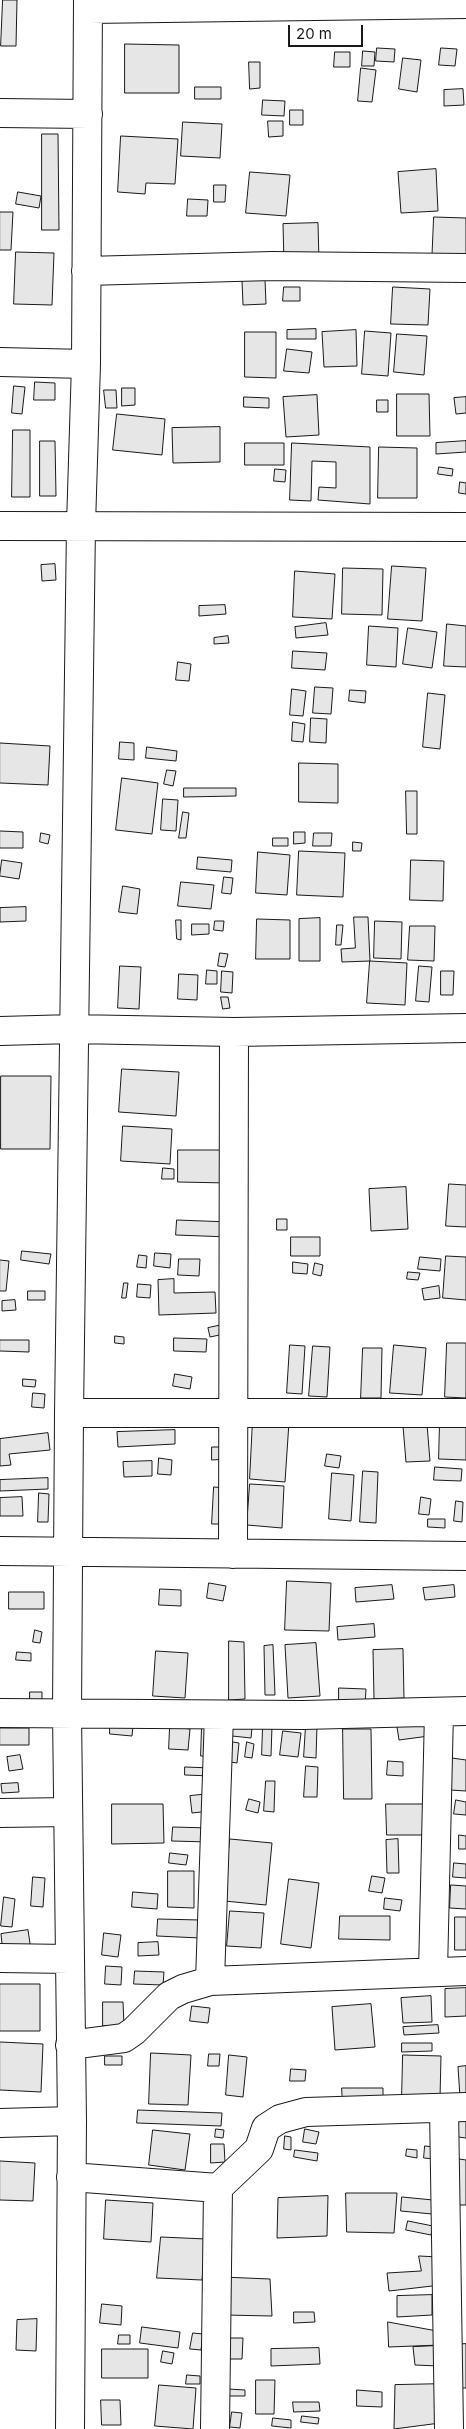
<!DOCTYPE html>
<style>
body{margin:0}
#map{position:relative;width:466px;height:2429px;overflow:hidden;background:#fff;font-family:Inter,sans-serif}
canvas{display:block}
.scale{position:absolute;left:288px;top:25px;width:75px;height:22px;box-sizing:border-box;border:2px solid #1a1a1a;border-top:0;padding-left:6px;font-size:15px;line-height:18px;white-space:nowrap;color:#1a1a1a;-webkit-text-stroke:4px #fff;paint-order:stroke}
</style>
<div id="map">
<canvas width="466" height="2429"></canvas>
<div class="scale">20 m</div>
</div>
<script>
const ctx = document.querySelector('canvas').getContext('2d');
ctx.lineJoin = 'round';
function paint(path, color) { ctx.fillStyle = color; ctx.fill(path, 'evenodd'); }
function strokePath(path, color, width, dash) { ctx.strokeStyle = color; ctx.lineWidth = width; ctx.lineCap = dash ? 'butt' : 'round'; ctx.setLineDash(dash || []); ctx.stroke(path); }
const building = new Path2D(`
 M3,0H17L16,46H1Z
 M125,44L179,45V93H125Z
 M377,48L395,49L394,62L376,61Z
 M441,48L457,49L455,66L439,65Z
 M363,51L375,52L374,66H362Z
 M335,52H350V67H334Z
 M403,58L421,60L417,92L399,89Z
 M249,62H260V88L250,89Z
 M361,68L376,70L372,102L358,101Z
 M195,87H221V99H195Z
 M463,89L464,105L444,106V90Z
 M263,100L285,101L284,116L262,115Z
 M290,110H303V125H290Z
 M268,121H283V136L269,137Z
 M183,122L222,124L220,158L181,156Z
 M42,134H58L59,230H42Z
 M121,136L178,139L175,184L146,183L145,194L118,192Z
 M436,169L438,211L401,213L398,172Z
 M250,172L290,175L286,216L246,213Z
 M214,185H226L225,202H214Z
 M18,192L41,196L39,208L16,204Z
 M188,199L208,200L207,216H187Z
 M0,212H13L11,250H0Z
 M434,217L466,218V266L432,265Z
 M318,223L319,262L284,263L283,224Z
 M16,252L54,253L52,305L14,304Z
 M265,279L266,304L243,305L242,280Z
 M284,287H300V301H283Z
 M393,287L430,289L428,325L391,324Z
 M316,329V339H287V330Z
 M356,330L357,366L324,367L322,332Z
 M365,331L391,333L388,376L362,374Z
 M245,332H276V378L245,377Z
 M397,334L427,336L424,375L394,372Z
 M287,349L312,352L309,373L284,371Z
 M35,382L55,383V400H34Z
 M14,386L25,387L22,414L12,413Z
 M122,388H135V405L122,406Z
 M104,390H116L117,408H106Z
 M397,394H429L430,436H397Z
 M317,395L319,435L286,437L283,397Z
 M244,397L269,398V408L244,407Z
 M466,397V413L456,414L454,398Z
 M377,400H388V412H377Z
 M117,414L165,419L162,455L113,450Z
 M220,427V462L173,463L172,428Z
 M13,430H30V497H12Z
 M40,441H55L56,496H40Z
 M466,441V452L436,454V443Z
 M245,443H284V465H245Z
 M292,443L370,447V504L318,500L319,487L336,488V462L312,461L311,501L290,500Z
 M379,447L417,448V498H378Z
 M439,467L453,469L452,476L438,474Z
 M275,469L286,470L285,482L274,481Z
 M460,482L466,483V494L459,493Z
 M55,564L56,580L42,581L41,565Z
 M392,566L426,568L422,621L388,619Z
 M343,568L383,569L382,615L342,614Z
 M295,571L335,574L332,619L293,617Z
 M225,605L226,614L199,616V606Z
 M326,623L328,635L296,638L295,627Z
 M447,624L466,626V667L444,666Z
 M369,626L398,628L396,667L367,665Z
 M408,628L437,632L432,668L403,664Z
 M228,636L229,643L214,644V638Z
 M293,651L327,653L325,670L292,668Z
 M178,662L191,664L189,681L176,680Z
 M315,687L333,688L331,714L313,713Z
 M292,689L306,691L303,716L290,715Z
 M350,690L366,691L365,703L349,701Z
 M428,693L445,695L440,749L423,747Z
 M311,718L327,719L326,743L310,742Z
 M293,722L305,724L303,742L292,741Z
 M120,742L134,743V760L119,759Z
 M0,743L50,746L48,785L0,783Z
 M147,747L177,751L176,761L146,758Z
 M299,763L338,764V803L299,802Z
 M167,770L176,771L173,786L164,784Z
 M122,778L158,783L152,834L116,830Z
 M184,788H236V796L184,797Z
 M406,791H417V834H407Z
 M163,799L178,800L176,831L161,830Z
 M183,812L189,813L186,838H179Z
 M0,831L23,832V848H0Z
 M294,832H305V843L294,844Z
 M41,833L50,835L48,844L40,842Z
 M314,833H332L331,846H313Z
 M273,838H288V846H273Z
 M353,842L362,843L361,851H353Z
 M299,851L345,853L343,897L297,895Z
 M258,852L290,855L287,895L256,893Z
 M198,857L232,860L231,872L197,869Z
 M2,860L22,863L19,879L0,876Z
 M411,860L444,861L443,901L410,900Z
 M224,877L233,878L231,894L222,893Z
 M181,882L214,885L211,909L178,906Z
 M123,886L140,889L137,914L119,912Z
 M26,907V921L0,922V908Z
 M354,917H368L370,961L342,962L341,949L355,948Z
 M320,918V961H299V919Z
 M257,919L290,920V959H256Z
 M176,920H181V940L177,939Z
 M215,921H224L223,931L214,930Z
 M375,921L402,922L401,959L374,958Z
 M192,924H209V934L192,935Z
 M337,925H343L341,945H336Z
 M410,926H435L434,961L408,960Z
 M220,953L228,954L225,967L218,966Z
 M370,961L407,963L405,1005L367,1003Z
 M120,966L141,967L139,1009L118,1008Z
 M419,966L432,967L429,1002L416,1001Z
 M207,970L217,971V984H206Z
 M222,971L233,972L232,993L221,992Z
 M441,971H454L453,995H441Z
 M179,974L198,975L197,1000L178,999Z
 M221,997H228L230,1008L223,1009Z
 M122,1069L179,1072L176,1116L119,1112Z
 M1,1076H51L50,1149H1Z
 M123,1126L172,1129L170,1164L121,1161Z
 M178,1150H228V1183L178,1182Z
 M163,1168L174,1169V1179H162Z
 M449,1184L466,1185V1227L446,1226Z
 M406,1187L408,1229L371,1231L369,1189Z
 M277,1219H287V1230H277Z
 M177,1220L230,1222L229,1237L176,1235Z
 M291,1237H320V1256H291Z
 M22,1251L51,1254L49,1264L21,1260Z
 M155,1253L171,1254L170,1268L154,1266Z
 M139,1255L147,1256L146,1268L137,1267Z
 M446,1256L466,1257V1300L443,1298Z
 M420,1257L441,1259L440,1271L418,1269Z
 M179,1259H200L199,1276L178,1275Z
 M0,1260L9,1261L6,1291H0Z
 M293,1262L308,1264L307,1274L293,1273Z
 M315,1263L323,1265L321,1276L313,1274Z
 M408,1272L420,1273L418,1280L407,1279Z
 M174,1279V1293L215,1292L216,1313L159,1315L158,1280Z
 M124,1283H128L126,1298H122Z
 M138,1284L151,1285L150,1298L137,1297Z
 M439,1286L440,1298L424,1300L422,1289Z
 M28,1291H45V1300H28Z
 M15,1300L16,1310L2,1311V1301Z
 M227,1324L229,1333L210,1337L208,1328Z
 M115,1336L124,1337V1344L115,1343Z
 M174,1338L207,1339L206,1352L174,1351Z
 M0,1340H29V1352L0,1351Z
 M447,1343H466V1398L445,1397Z
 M290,1345L305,1346L302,1394L287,1393Z
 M394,1345L426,1348L422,1395L390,1393Z
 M313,1346L330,1347L327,1397L309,1396Z
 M363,1348H382L381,1398H361Z
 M175,1374L192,1377L190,1389L173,1386Z
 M23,1379L36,1380L35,1387L23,1386Z
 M33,1393L45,1394L44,1408L32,1407Z
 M253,1419L289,1422L285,1482L250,1479Z
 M440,1420L466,1421V1460L439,1459Z
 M427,1424L430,1461L406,1462L403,1426Z
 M175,1430V1444L118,1447L117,1432Z
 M48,1433L50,1450L9,1454L11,1465L0,1466V1439Z
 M212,1447H227V1459L212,1460Z
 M327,1454L341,1456L339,1468L325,1466Z
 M159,1458L172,1460L171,1475L158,1474Z
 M152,1461V1476L124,1477L123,1462Z
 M435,1467L462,1469L461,1481L434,1480Z
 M363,1471L378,1472L376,1523L360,1522Z
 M332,1473L354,1475L351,1521L329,1519Z
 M48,1478V1489L0,1491V1480Z
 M250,1484L284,1486L282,1528L247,1525Z
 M214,1487L226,1488L225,1524H212Z
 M39,1493L49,1494L48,1522H38Z
 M22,1497L23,1516H0V1498Z
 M421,1497L431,1499L429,1515L419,1514Z
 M456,1501L463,1502L462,1522L454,1521Z
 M428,1519H445V1528L428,1527Z
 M287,1581L331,1583L329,1631L285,1630Z
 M209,1583L226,1586L223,1601L207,1598Z
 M392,1585L394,1599L356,1602L355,1588Z
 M454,1585L455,1597L425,1600L423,1588Z
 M160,1589L181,1590V1606L159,1605Z
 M9,1592H44V1609H9Z
 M374,1624L375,1637L338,1640L337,1627Z
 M35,1630L42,1632L40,1643L33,1642Z
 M229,1641L244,1642L245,1699L229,1700Z
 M316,1643L320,1696L288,1698L285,1645Z
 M273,1645L275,1695H265L264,1646Z
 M403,1649L404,1698L374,1699L373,1650Z
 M156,1651L188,1653L185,1698L153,1696Z
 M17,1652L31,1653V1661L16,1660Z
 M339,1688L366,1689L365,1706L339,1705Z
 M30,1692H42V1702L30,1701Z
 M427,1723L429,1736L399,1740L397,1727Z
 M110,1725L133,1726L132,1736L110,1734Z
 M202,1725L219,1726L218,1757L201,1756Z
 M263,1725L272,1726L271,1756L262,1755Z
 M306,1725L317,1726L316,1758L304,1757Z
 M233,1726L252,1728L251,1738L232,1736Z
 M170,1727L190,1729L188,1750L169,1749Z
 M0,1728H29V1745H0Z
 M343,1729H371L372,1799H344Z
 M283,1731L301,1733L298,1757L280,1755Z
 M233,1742L239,1743L237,1763L230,1762Z
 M247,1742L254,1744L252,1758L245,1757Z
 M20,1755L23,1769L9,1771L7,1757Z
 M452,1758L466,1760V1791L450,1790Z
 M388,1761L403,1762V1776L387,1775Z
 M306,1766L318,1767L317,1797H304Z
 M185,1767L212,1768L211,1776L185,1775Z
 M266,1781H275L274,1812L264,1811Z
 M18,1783L19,1792L2,1793L1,1784Z
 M209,1794L211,1811L192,1813L190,1796Z
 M249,1799L260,1802L258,1813L246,1810Z
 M456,1800L466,1802V1815L454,1814Z
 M112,1804H163L164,1843L112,1844Z
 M386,1804H428L429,1835H387Z
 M173,1827L210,1828L209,1842L172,1841Z
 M459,1835L466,1836V1849H459Z
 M230,1839L272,1843L266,1905L224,1901Z
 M398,1839L399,1873H387L386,1840Z
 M170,1853L188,1855L186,1865L169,1863Z
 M454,1863L466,1864V1878L453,1877Z
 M168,1871H194V1908L168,1907Z
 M372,1876L385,1878L382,1893L369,1891Z
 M33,1877L45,1878L43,1907L31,1906Z
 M289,1879L319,1883L311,1948L281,1944Z
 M451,1885L466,1886V1909L450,1908Z
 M133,1892L158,1894L157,1909L132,1907Z
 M4,1897L15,1899L12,1927L1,1926Z
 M385,1898L402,1900L400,1911L384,1909Z
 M230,1911L264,1913L261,1948L227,1946Z
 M340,1916H390V1940L339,1939Z
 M455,1917H466V1950H455Z
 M158,1919L200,1920V1938L157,1936Z
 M28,1930L31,1950L3,1954L1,1934Z
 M104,1933L121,1935L118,1957L102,1955Z
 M158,1942L159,1955L138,1956V1943Z
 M106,1966L122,1967L121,1985L105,1984Z
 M135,1971L164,1972L163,1985L134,1984Z
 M0,1984H40V2031H0Z
 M466,1988V2016L445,2017V1989Z
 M431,1996L432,2022L403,2023L401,1998Z
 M103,2002H123L124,2025L103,2026Z
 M371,2004L375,2047L335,2050L332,2007Z
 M192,2006L210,2008L208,2023L190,2021Z
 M438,2025L439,2033L404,2035L403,2027Z
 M0,2042L43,2044L41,2092L0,2090Z
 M402,2043H432V2051L402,2052Z
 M151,2053L191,2055L188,2105L149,2104Z
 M209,2054H220L219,2066H208Z
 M229,2055L247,2057L243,2097L226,2095Z
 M403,2055L441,2056L440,2098L402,2097Z
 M105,2056H122V2065H105Z
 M466,2066V2097H460L458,2067Z
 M291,2069L306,2070L305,2081H290Z
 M342,2088H383V2103L343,2105Z
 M138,2110L222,2113L221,2126L137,2123Z
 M455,2119L466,2120V2138L458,2137Z
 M216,2129L224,2130L223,2138L215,2137Z
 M305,2129L319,2132L316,2144L303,2142Z
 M153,2130L190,2134L185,2170L149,2165Z
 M285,2136L291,2137V2150L284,2149Z
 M211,2144H224L225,2162L211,2163Z
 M425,2146L435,2147L434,2159L424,2158Z
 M407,2149L417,2150V2158L406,2156Z
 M295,2150L318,2153L317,2161L294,2157Z
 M459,2159L466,2160V2205H460Z
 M0,2161L35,2163L33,2201L0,2200Z
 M346,2193H397L394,2233L347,2232Z
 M328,2196L327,2236L277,2238L278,2198Z
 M402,2197L433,2200L432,2214L401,2211Z
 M106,2200L153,2203L151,2242L104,2239Z
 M408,2221L433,2226L431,2235L406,2230Z
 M161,2237L206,2239L202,2280L157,2278Z
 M419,2256L439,2257L441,2285L389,2291L387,2273L421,2271Z
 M222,2277L270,2279L272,2316L224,2315Z
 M432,2295V2315L397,2317V2296Z
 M102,2304L122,2306L121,2325L100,2323Z
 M294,2312H314L315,2322L294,2323Z
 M37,2319L36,2351L16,2350L17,2320Z
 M388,2322L437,2331L440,2345L389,2347Z
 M142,2327L180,2332L178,2348L140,2343Z
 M193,2333L203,2334L201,2350L190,2349Z
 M119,2335H130V2344H118Z
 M230,2338H243L242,2359H229Z
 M466,2344V2388H461L449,2345Z
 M436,2346L438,2366L415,2365L413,2347Z
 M319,2348L320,2364L271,2366V2349Z
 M102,2349H148V2378H102Z
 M163,2351L174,2353L172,2364L161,2362Z
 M187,2375L200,2376V2384H186Z
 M256,2380H275L274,2414H256Z
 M444,2384L440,2423L394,2429L395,2385Z
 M159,2385L196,2388L193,2429L155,2426Z
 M228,2389L245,2390V2396H228Z
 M357,2390L382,2392V2407L357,2406Z
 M101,2400H120L121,2425H102Z
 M293,2402H319L320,2411L294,2412Z
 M232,2412L242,2413L240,2428L230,2427Z
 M302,2416L319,2418L318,2424L301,2422Z
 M273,2418L291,2420V2428L272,2426Z`);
paint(building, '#e6e6e6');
strokePath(building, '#1a1a1a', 1);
const minor = new Path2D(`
 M89,9L466,4
 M0,113L88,114
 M86,271L272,266L466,268
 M0,362L86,364
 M0,526L466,527
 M0,1031L73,1029L234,1032L466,1028
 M69,1413H466
 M0,1551L466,1556
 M233,1554L234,1032
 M0,1713L303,1715L466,1711
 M0,1813L68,1812
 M0,1958L69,1959
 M433,1972L439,1712
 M210,1981L219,1715
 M70,2045L124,2038L134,2031L169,1996L183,1989L210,1981L466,1971
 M444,2108L449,2429
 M0,2123L72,2121
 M71,2177L218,2188L259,2149L266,2128L280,2119L306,2112L466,2107
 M70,2429L72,2121L67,1713L69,1413L81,525L86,364L88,0
 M215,2429L218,2188`);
strokePath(minor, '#1a1a1a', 30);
strokePath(minor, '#fff', 28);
</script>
